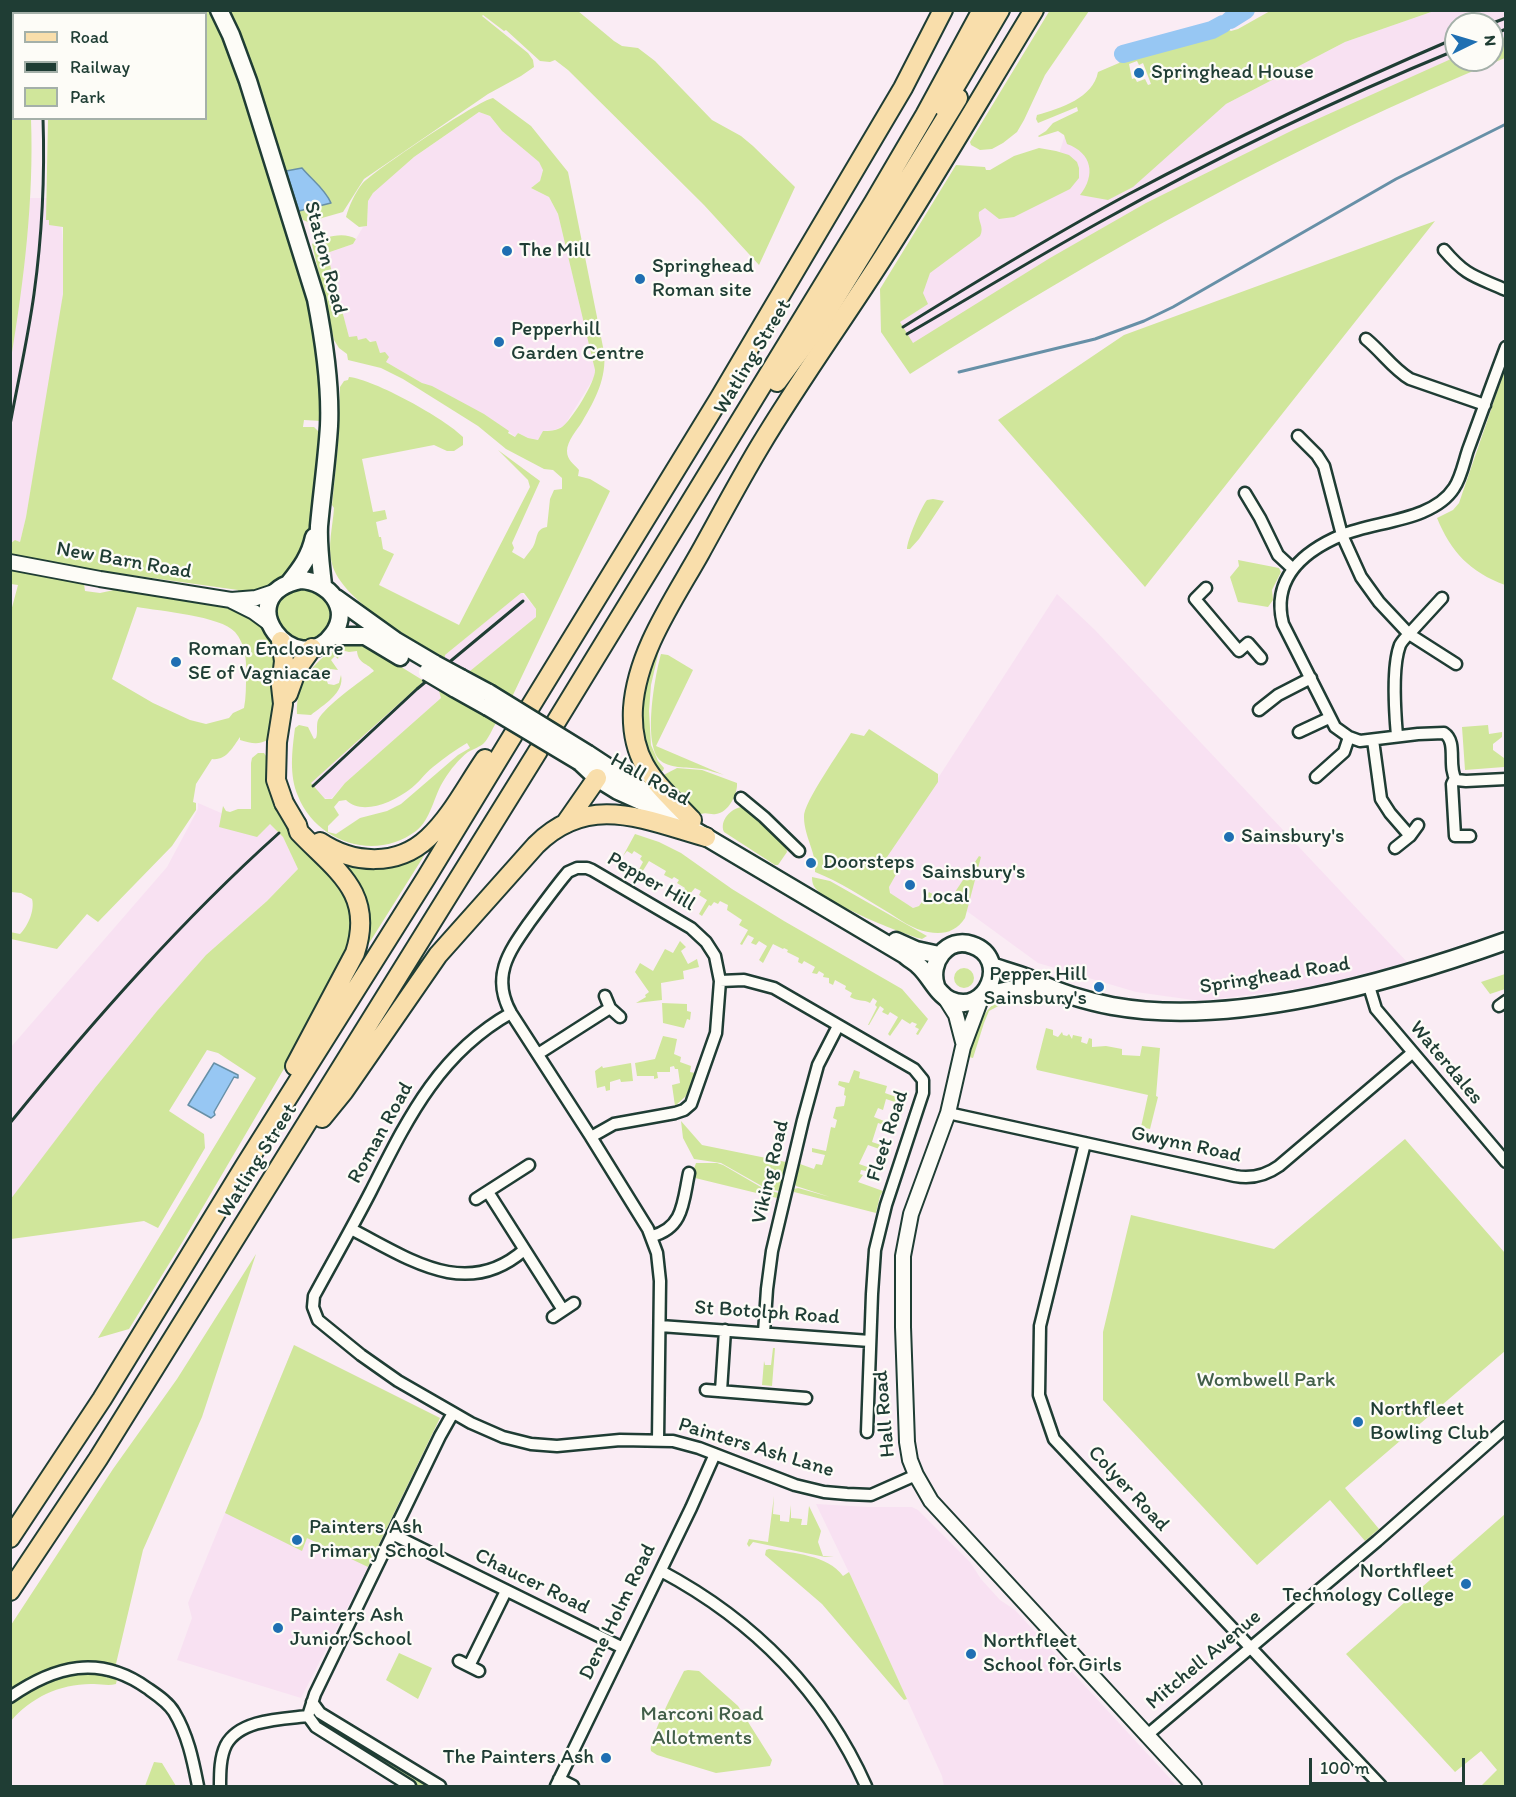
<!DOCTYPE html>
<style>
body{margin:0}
#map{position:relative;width:1516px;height:1797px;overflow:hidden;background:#faecf4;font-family:Itim,sans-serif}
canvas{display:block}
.frame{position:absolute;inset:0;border:12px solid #1f3d34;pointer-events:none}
.legend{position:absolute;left:12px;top:12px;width:195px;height:108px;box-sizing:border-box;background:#fdfcf7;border:2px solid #a4b0a9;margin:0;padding:8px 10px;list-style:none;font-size:18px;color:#1f3d34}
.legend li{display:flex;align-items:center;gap:12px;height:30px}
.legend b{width:30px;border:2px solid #a4b0a9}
.north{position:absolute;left:1444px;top:12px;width:60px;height:60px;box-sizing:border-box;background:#fdfcf7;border:2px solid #a4b0a9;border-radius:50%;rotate:85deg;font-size:16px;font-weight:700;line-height:24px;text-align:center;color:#1f3d34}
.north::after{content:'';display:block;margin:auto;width:21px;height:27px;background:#1f6fb2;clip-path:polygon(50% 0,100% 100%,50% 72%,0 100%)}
.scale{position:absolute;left:1309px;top:1758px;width:156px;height:27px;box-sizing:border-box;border:3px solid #1f3d34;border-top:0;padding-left:8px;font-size:18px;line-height:21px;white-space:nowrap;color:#1f3d34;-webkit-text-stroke:4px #fdfcf7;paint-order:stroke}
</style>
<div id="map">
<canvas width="1516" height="1797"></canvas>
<div class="frame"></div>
<ul class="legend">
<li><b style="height:8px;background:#f9deab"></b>Road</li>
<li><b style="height:8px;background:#1f3d34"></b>Railway</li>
<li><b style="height:16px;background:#d0e69b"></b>Park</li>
</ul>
<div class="north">N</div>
<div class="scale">100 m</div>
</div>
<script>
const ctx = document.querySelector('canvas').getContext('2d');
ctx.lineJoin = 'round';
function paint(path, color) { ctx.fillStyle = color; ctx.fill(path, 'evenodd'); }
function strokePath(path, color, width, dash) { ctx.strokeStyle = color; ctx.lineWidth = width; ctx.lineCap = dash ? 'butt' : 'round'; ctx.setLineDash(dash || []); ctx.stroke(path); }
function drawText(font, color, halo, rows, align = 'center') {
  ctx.font = font + ' Itim,sans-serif'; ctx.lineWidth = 4.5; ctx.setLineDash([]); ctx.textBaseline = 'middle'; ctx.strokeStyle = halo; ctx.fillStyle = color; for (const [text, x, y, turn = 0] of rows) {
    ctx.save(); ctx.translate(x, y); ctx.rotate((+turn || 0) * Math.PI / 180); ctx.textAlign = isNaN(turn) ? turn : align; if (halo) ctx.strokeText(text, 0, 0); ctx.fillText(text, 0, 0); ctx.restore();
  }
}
paint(new Path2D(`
 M1434,11H1505V53L1492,59V24H1456V60L1272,159L912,359L890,298L927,223L1059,154L1065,135L1226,104L1345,42Z
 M479,112L490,116L502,131L538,161L543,169L540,181L531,188L549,197L558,214L595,370V376L564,426L554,430L543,431L538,440L528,438L518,433L516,437L484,414L422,383L386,362L373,342L366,338L358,341L349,338L327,253L353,244L363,227L367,226L368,201L374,191L414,157Z
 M11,198H59L64,256L63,293L60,322L26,517L20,542L15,540L11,543Z
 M521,592L536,609V617L470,671L463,670L440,691L441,698L345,783L331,799L324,798L311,783V774L444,659L445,655Z
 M1057,594L1095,630L1408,963L1309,987L1200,1001L1136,992L1038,963L953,901H945L930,892L927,893L920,905L913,908L891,894L889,887L898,871L887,863V857Z
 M198,803L228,816L270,824L283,837L298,869L267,901L206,955L157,1011L95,1088L11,1200V1047L167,867L198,809Z
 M294,1345L440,1418L368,1567L301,1698L177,1660L192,1618L188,1603Z
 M816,1504L868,1507H912L918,1510L970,1562L981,1579L1000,1600L1015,1610L1177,1786H944L942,1776L855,1585Z`), '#f8e1f2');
paint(new Path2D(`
 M20,10L21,13L14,14V118L31,119C34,199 24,280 11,359L10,11Z
 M1050,10L1089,11L1045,75L1024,120L1017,132L1003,143L992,149L980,150L971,145L970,142Z
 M38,11H216L228,33L306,293L317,347L321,421L304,420L303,427H314L321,434L313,530L290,573L264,590L238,594V590L95,570L11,554V543L15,540L20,542L26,517L63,294V227L49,225V220H46L48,119L206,118V14H39Z
 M223,11H578L614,41L622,46L638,48L655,61L712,120L741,136L753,146L795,187L759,265L704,205L568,70L555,60L550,62L540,61L506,30L504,31L483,15L482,16L528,53L533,60L534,67L521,76L488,94L364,179L343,212L308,222L303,220L299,211L261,90Z
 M1270,11H1434L1345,42L1226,104L1133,187L1108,200L1080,195C1096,175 1092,153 1067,144L1064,135L1058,131L1039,137L1038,136L1046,131L1053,123L1078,111L1077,107L1038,123L1036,119L1037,115C1061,108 1093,98 1098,72L1119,63L1121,60V48L1126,47V44L1149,43L1151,56L1152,42L1153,43L1200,26L1219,17L1227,29L1231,31L1238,29ZM1137,61L1139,65L1143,63L1151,84L1148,85L1145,79L1137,82L1135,78L1132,79L1129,64Z
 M1505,37V58C1297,142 1100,253 910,374L881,332L880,289L956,165L985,167L986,170H990L1014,156L1039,148L1056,151L1069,155L1077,162L1079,168V178L1070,189L1014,217L999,219L985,208L979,212C977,221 985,227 980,236L930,273L923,293L928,304L900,322L913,343L1050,258L1146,203L1293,130L1451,59L1456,57V60H1492V43Z
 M493,98L531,126L568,172L604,352C607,378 595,400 582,422C577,430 567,441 567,451C567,460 574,464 579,470L578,476L590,479L610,491L512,697L465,670L470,671L536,617V609L524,593H521L445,655V658C412,639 342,601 332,564C327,547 333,525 334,508L332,505L338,445L340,387L344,381L348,380L349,377C373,379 446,419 463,437V445L454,451H447L434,445L362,459L373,512L385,510L387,519L376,522L379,537H381L383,549L394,554L379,585L459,625L530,487L528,480L498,450L540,481L512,543L514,548L512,552L524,559C526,556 530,551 533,547C538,538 535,529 547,527L550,499L554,490L562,489V478L553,470L544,469L506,449L478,426L403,379L381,368L348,360L347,354L339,348L334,340L312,244C323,237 344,231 356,239L353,244L327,253L349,337L357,336L358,340L366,338L370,342L376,341L380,353L385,352L389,357L386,362L422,383L432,386L484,414L509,431L508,433L515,437L518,433L528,438L538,440L543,431C549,431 556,431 562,427C571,421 596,381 595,370L558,214L549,197L531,188L540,181L543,170L539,162L502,131L490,116L479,112L414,157L373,193L368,201L367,226L359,227L346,217C349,206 355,193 362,184C372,172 479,100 493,98Z
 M1435,221L1145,587L998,420L1124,335Z
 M1505,369L1506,585H1505C1470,572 1451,552 1437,518L1453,510L1459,503Z
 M933,499L944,501L919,539L910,549H907C907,541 921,507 927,500Z
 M1238,560L1279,568L1281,572L1272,590L1273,600L1268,607L1238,602L1230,577L1239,566Z
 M11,568L79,581L84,584L85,591L100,593L114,590L225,604L253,618L266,633L277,651L274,710L269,739C258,746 251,743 240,740V737C233,747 226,761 212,759L196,784L193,802L196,803V810L172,846L98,922L87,914L57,949L11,939L10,932L20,934C28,926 35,910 32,899L21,893L11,892L10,615L18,585L11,584ZM137,607C159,611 221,616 235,632C245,643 247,661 246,676C246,686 246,698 244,708L233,713L229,718L206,724L190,720L153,703L112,679Z
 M276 615a27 27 0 1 1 54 0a27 27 0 1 1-54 0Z
 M663,633L651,685L649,711L651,745L658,761L664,768L663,771L655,773L641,749L640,691Z
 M344,644H364L424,681L311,783L325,799H332L345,783L441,698L439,691L496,723C492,729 489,738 484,743C480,747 473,749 468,752C459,759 450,770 444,780C434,795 431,820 416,831C375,862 316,842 298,796C289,775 292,751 295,728L299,725L308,727L314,739L316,738C318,733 316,725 318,720C325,706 361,681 374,671C368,663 358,664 357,651L349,652L341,650L338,659L335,656L331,660L338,670L331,669L326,672L325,676L328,684L334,685L339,683L341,675C345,693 323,705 311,715L297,714C295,683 316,657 344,644ZM467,743L470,748L458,755L401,804L387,811L360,818L336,834L328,832V826L339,815L334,807L339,801L346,800C362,816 393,802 409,790C418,784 424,774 433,767C444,758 455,750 467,743Z
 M661,654L668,655L693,670L656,746L724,775C717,773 709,770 702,769C690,767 671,769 661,761C642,746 655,675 661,654Z
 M1488,725L1489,734L1502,732V737L1493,744V750L1504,758V767L1465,770L1462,727Z
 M869,729L938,774V782L887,857V863L898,871L889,887L890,893L913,908L919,906L929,892L945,901H949L979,856L981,857L965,918C956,932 943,935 928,932C913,930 898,918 886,911C863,897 840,882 815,872C817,853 804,837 804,817C803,803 841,750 851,733L864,736Z
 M258,753H264L268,759L269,776L346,892L352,925L348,950L285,1067L183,1241L129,1329L98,1338L256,1078L218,1053L207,1050L169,1111L204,1134L205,1148L158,1228L144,1221L11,1239L10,1200L95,1088L157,1011L206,955L267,901L298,869L283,837L270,824L257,837L219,827L223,806L226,811L230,812L238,809H251V763L252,758Z
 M677,768L702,770L737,783C738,794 728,813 716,814C710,815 707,812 701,814L689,808L656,779Z
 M742,807C755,816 786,838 787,852L778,865H775L724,832C719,821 731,808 742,807Z
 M635,834L659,842L681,853L732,889L784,921L902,989L928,1019L918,1035L916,1034L919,1029L915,1027L917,1024L912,1022L910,1024L902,1019L890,1036L888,1034L898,1017L890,1012L888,1015L882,1012L884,1009L880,1006L869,1025H868L877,1007L875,1005L877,1001L873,998L870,1003C863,999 859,1002 850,997L852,993L845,989L846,986L835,980L833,985L829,983V978L823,977L824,974L819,971L817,974L812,973L815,967L804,961L802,964L798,962L799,958L787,952L788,950L784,948L783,949L773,944L763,963L759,960L767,946L759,941L756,945L751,943L754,938L748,935L742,945L740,944L748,930L739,925L742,920L727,910L728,905L720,901L718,904L714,902L711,906L709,905L702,916L699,914L707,900L699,895L701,891L695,888L689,895L687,894L682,903L678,901L685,888L677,883L679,880L674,877L672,879L664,875L666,871L649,861L639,877L636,875L643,862L640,859L642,856L634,851L632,854L627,851L623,856Z
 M437,835L351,972L362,939L328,852L356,862Z
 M812,877L830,881L927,936L922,939C899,933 832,905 817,890C813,886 812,882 812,877Z
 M680,941L686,947L681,951L688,964L697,959L699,967L683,971L684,979L661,983L662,1000L636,1003L646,997L645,995L649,992L635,972L640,963L653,971L665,949L673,953Z
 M954 978a10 10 0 1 1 20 0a10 10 0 1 1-20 0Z
 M1505,974V989L1490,994L1481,982Z
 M1006,995V1002L989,1011L984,1023L973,1058L969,1057C975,1031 981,1009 1006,995Z
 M662,1003L687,1004V1011L691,1012L690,1020L687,1019L684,1028L663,1023Z
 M1046,1028L1053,1030V1035L1058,1037L1062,1032L1063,1035L1067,1036L1069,1034L1072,1039L1073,1035L1082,1037L1081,1042L1087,1044L1089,1038L1092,1039V1047L1106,1046L1122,1049V1055L1140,1056L1142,1046L1160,1048L1156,1096L1158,1097L1150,1129L1141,1127L1148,1095L1037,1070L1036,1067Z
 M663,1036L677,1039L674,1054L681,1057L680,1062L691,1066L690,1072L695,1073L686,1096L675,1106L672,1085L680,1083L678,1069H675L674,1066L670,1067V1072H657L658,1078L654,1079V1076H637L635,1063L655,1059Z
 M631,1063L633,1081L621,1082L620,1079L610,1082V1090L606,1091L605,1086L597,1088L595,1071L602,1066L603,1068Z
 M854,1070L860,1072L859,1078L887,1086L885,1093L899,1098L898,1103L886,1099L883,1110L878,1108L874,1117L894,1125L893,1128L878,1123L872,1142L884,1146L885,1151L868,1145L859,1164L879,1171L877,1173L861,1170L860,1174L863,1175L858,1182L883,1191L880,1196L876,1213L794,1192V1189L798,1188L830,1197L796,1186L795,1184L800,1164L814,1169L816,1164L822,1165L825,1155L812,1152V1148L826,1151L831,1127L835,1128L837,1120L833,1118L836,1107L844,1106L846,1096L844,1095L845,1088L838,1085L839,1081L849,1083Z
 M681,1121L702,1145L786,1162L779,1191L767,1189L721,1163L694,1159L683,1138Z
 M1405,1139L1505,1253V1351L1345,1488L1379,1529L1365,1541L1330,1500L1257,1565L1103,1400V1332L1131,1215L1274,1249Z
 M696,1163H717L723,1165L766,1190L779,1193L777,1198L691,1177Z
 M256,1254L202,1417L143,1550L115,1668L86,1664L11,1695V1625L113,1469L177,1379Z
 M294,1345L440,1418L368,1567L307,1538L302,1551L225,1513Z
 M773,1348H775L772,1386L762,1385L764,1361L765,1365H771Z
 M774,1496L773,1514L780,1515V1521L789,1522L791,1505V1518L802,1519L801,1525H807L809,1506L821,1531L818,1542L823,1556L834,1557H825L753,1542L749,1547L747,1544L749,1539L768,1542Z
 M1505,1514V1786H1481L1497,1770L1481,1751L1455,1772L1346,1654Z
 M769,1549C793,1553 828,1555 843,1576L849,1572L907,1699L904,1700L822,1604L765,1555L766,1550Z
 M399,1653L432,1668L418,1699L386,1680Z
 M688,1670L699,1671L738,1706L772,1760L770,1766L716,1773L657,1755L651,1751C648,1740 677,1685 684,1671Z
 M79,1671L107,1675L106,1679L108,1675L117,1679L116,1684C108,1686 102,1684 94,1684C62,1683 31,1697 11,1721V1701L28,1687Z
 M319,1717L430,1786H414L314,1724Z
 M154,1762L162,1763L176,1786H145Z`), '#d0e69b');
const water = new Path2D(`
 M302,168C312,180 325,189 331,203L299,211L286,171Z
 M214,1063L238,1075V1078L234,1077L214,1112L215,1115L211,1118L188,1105Z`);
paint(water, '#97c7f3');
strokePath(water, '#6790a7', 1.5);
strokePath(new Path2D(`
 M959,372L1095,339L1144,321L1173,307L1396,179L1506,124`), '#6790a7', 3);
strokePath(new Path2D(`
 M1230,20L1246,10
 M1123,54L1212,30L1223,24`), '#97c7f3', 18);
const minor = new Path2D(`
 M1444,250C1467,277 1475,276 1506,290
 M1366,339C1382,352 1393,369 1410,379L1485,405
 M1506,347C1493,381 1481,415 1468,450C1464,462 1461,478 1454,488C1433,521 1375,521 1342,535C1304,551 1271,578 1283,624L1335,727L1349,737L1360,741L1418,734L1444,733C1458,742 1447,766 1456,780L1466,781L1506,779
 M1298,436L1317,455L1324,466L1342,535L1361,577L1379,602L1409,634C1406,637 1402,641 1400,645C1392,666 1395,713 1397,736
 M1245,493L1260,518L1278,555L1292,568
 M1206,588L1195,599L1239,651L1248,643L1261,658
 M1442,598L1409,634L1456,664
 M1259,710L1278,695L1311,678
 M1299,732L1329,718
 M1373,740L1381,799L1390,813L1410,836
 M1316,777L1344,752L1349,737
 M1455,778L1452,784L1455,836H1470
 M741,798L764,817L799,851
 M1395,848L1410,836L1418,825
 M577,868H587L592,870L691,928L706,942L715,956L720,981L716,1033L691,1104L684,1110L675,1113L614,1124L591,1137L511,1013C491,977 508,953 529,923C540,908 551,893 563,878L568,872Z
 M720,981L744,980L774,988L914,1069L923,1080V1093L886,1205L875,1250L872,1294L867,1432
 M1368,983L1376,1009L1506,1162
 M605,996L610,1008L620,1017
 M1499,1006L1506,1001
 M511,1013C438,1054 407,1120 371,1191C353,1226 333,1261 314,1296L313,1307L318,1320L361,1355L398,1381L471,1423L503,1437L531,1444L557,1446L620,1440L673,1441L699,1448L795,1485L824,1492L847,1494L871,1495L916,1475
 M538,1054L610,1008
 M948,1113L1235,1176C1251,1179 1265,1176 1279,1166L1412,1053
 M591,1137L648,1229L657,1253L660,1281L658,1440
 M1085,1143L1040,1326L1039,1395L1054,1439L1381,1786
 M488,1192L563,1310
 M476,1199L529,1165
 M351,1229C408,1258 466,1301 524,1250
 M652,1236C684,1228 683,1201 689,1173
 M553,1317L574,1303
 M660,1326L870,1341
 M764,1333L767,1289L772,1251L803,1120L818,1065L838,1026
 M706,1390L806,1398
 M721,1391L725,1330
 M392,1534L623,1648
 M661,1571C753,1620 823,1690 866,1786
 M459,1661L479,1671
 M469,1666L506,1591
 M10,1697C55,1666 99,1654 147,1688C157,1695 168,1702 174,1712C188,1735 193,1761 198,1786
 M312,1702L320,1713L440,1786
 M308,1716L315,1694L440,1436L453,1413
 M308,1716L316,1727L410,1786
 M1146,1736L1377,1541L1506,1427
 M559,1779L573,1786
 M220,1786C220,1773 220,1757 226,1745C240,1719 283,1719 308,1716
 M556,1786L691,1508L715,1454`);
const tertiary = new Path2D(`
 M10,562L100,579L231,600L256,598L274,592
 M232,601L254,612L269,623
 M944,996L956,1015L963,1042
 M982,996L963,1047L948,1113L911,1214L903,1256V1327L907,1442L910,1460L916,1475L931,1501L1194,1786`);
const secondary = new Path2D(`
 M219,10L231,35L248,81L316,299C324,340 331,384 329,426C327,459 322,493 319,526C318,546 321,566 323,585
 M301,580C328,581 352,608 333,634C297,685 225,596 301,580Z
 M289,583C301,568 310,556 314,537
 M336,598L396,641L435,664
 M332,636H365L400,657
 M461,678L489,693
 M454,688L488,707
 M588,754L664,804
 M580,762L597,778L618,791L658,809L706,837L905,955C909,959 915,962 919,966C930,976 937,994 950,1000C987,1017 1011,958 972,945C947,936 928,963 936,986
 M896,941L916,950L939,955
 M992,966C1007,972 1024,975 1039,983C1062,994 1087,1001 1112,1006C1234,1028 1391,982 1506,941
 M982,996L1013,989H1041`);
const primary = new Path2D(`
 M692,820C657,783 630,764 633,708C637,652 673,601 700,553C720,517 739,481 760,446C799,381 843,320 884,256C936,175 984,92 1034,10`);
const trunk = new Path2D(`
 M943,107L1000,10
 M777,382L817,328L958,98
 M281,641L284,661L281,686L283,704L277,742L276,780L284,803
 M288,694L297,669L312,648
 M530,707L719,399L903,88L943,10
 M556,722L874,202L925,115L982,10
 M565,824L597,778
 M320,842C353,864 397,867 428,838C451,817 467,785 485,759
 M295,1066L355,953C375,892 335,870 299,832L297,825
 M322,1118L344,1091L438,955L536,845C589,792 645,820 706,837
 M10,1538L102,1399L246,1164L426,878L513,735
 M10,1591L98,1459L538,751`);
strokePath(minor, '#1f3d34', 15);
strokePath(tertiary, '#1f3d34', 18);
strokePath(secondary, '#1f3d34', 21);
strokePath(primary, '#1f3d34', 22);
strokePath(trunk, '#1f3d34', 22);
strokePath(minor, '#fdfcf7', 10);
strokePath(tertiary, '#fdfcf7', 14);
strokePath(secondary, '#fdfcf7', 16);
strokePath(primary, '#f9deab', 18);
strokePath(trunk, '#f9deab', 18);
strokePath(new Path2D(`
 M27,10V14
 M1490,24L1506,18
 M1492,35L1506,29
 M903,327C977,281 1051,236 1127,195C1234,138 1344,86 1456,38
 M907,334C971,297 1035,258 1100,222C1215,158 1334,100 1456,50
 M10,425C18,381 28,338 34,294C42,236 45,177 43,118
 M313,786L417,689L523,601
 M10,1123C93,1021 181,921 279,833`), '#1f3d34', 3);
const secondaryBridge = new Path2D(`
 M435,664L461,678
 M427,672L454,688
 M489,693L588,754
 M488,707L580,762`);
const trunkBridge = new Path2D(`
 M284,803L297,825`);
strokePath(secondaryBridge, '#1f3d34', 21, []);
strokePath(trunkBridge, '#1f3d34', 22, []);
strokePath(secondaryBridge, '#fdfcf7', 16);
strokePath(trunkBridge, '#f9deab', 18);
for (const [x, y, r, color] of [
 [1139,73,6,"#1f6fb2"],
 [507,251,6,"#1f6fb2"],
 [640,279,6,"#1f6fb2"],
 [499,342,6,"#1f6fb2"],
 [176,662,6,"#1f6fb2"],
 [1229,837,6,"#1f6fb2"],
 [811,863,6,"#1f6fb2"],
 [910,885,6,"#1f6fb2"],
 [1099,987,6,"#1f6fb2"],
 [1358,1422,6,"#1f6fb2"],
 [297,1540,6,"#1f6fb2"],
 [1466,1584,6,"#1f6fb2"],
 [278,1628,6,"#1f6fb2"],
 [971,1654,6,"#1f6fb2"],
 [606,1758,6,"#1f6fb2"]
]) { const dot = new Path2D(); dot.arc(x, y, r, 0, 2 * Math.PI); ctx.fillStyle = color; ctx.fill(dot); strokePath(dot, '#fdfcf7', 2); }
drawText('21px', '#1f3d34', '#fdfcf7', [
 ["Springhead House",1151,73],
 ["The Mill",519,251],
 ["Springhead",652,267],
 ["Roman site",652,291],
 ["Pepperhill",511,330],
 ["Garden Centre",511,354],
 ["Roman Enclosure",188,650],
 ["SE of Vagniacae",188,674],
 ["Sainsbury's",1241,837],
 ["Doorsteps",823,863],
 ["Sainsbury's",922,873],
 ["Local",922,897],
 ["Pepper Hill",1087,975,"right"],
 ["Sainsbury's",1087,999,"right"],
 ["Northfleet",1370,1410],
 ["Bowling Club",1370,1434],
 ["Painters Ash",309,1528],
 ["Primary School",309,1552],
 ["Northfleet",1454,1572,"right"],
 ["Technology College",1454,1596,"right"],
 ["Painters Ash",290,1616],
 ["Junior School",290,1640],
 ["Northfleet",983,1642],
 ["School for Girls",983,1666],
 ["The Painters Ash",594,1758,"right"]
], 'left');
drawText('21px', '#1f3d34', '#fdfcf7', [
 ["Station Road",325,258,75],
 ["Watling Street",753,357,-59],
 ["New Barn Road",124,561,10],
 ["Hall Road",650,780,29],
 ["Pepper Hill",651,882,30],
 ["Springhead Road",1275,976,-9],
 ["Waterdales",1446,1063,50],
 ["Roman Road",381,1133,-61],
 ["Fleet Road",888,1136,-72],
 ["Gwynn Road",1186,1145,12],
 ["Watling Street",258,1161,-58],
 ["Viking Road",771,1172,-77],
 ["St Botolph Road",767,1313,4],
 ["Hall Road",885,1414,-95],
 ["Painters Ash Lane",756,1448,17],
 ["Colyer Road",1128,1489,47],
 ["Chaucer Road",532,1582,26],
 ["Dene Holm Road",618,1612,-64],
 ["Mitchell Avenue",1204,1660,-40]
]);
drawText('21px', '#425f49', '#fdfcf7', [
 ["Wombwell Park",1266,1381],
 ["Marconi Road",702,1715],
 ["Allotments",702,1739]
]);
</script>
